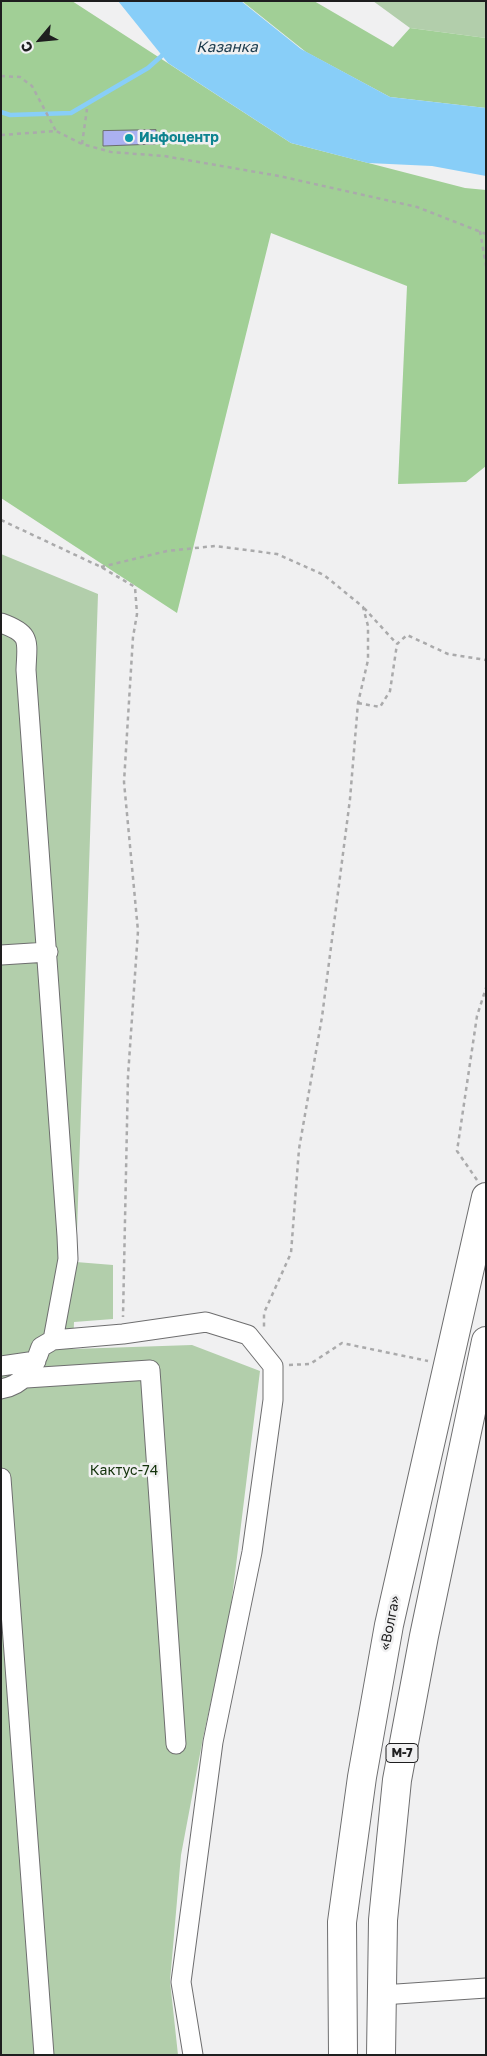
<!DOCTYPE html>
<meta charset="utf-8">
<style>
body{margin:0}
#map{position:relative;width:487px;height:2056px;overflow:hidden;background:#f0f0f1;font-family:"Golos Text",sans-serif}
canvas{display:block}
.frame{position:absolute;inset:0;border:2px solid #1e1e1f;pointer-events:none}
.north{position:absolute;left:15px;top:15px;width:50px;height:50px;-webkit-text-stroke:4px #f0f0f1;paint-order:stroke;rotate:242deg;font-size:14px;font-weight:700;line-height:20px;text-align:center;color:#1e1e1f}
.north::after{content:'';display:block;margin:auto;width:18px;height:22px;background:#1e1e1f;clip-path:polygon(50% 0,100% 100%,50% 72%,0 100%)}
</style>
<div id="map">
<canvas width="487" height="2056"></canvas>
<div class="frame"></div>
<div class="north">С</div>
</div>
<script>
const ctx = document.querySelector('canvas').getContext('2d');
ctx.lineJoin = 'round';
function paint(path, color) { ctx.fillStyle = color; ctx.fill(path, 'evenodd'); }
function strokePath(path, color, width, dash) { ctx.strokeStyle = color; ctx.lineWidth = width; ctx.lineCap = dash ? 'butt' : 'round'; ctx.setLineDash(dash || []); ctx.stroke(path); }
function drawText(font, color, halo, rows, align = 'center') {
  ctx.font = font + ' "Golos Text",sans-serif'; ctx.lineWidth = 5; ctx.setLineDash([]); ctx.textBaseline = 'middle'; ctx.strokeStyle = halo; ctx.fillStyle = color; for (const [text, x, y, turn = 0] of rows) {
    ctx.save(); ctx.translate(x, y); ctx.rotate((+turn || 0) * Math.PI / 180); ctx.textAlign = isNaN(turn) ? turn : align; if (halo) ctx.strokeText(text, 0, 0); ctx.fillText(text, 0, 0); ctx.restore();
  }
}
paint(new Path2D(`
 M373,1H486V38L410,28Z
 M1,554L98,594L76,1262L113,1265V1319L74,1322L73,1349L192,1345L260,1371L230,1614L203,1738L181,1855L170,1981L178,2055H1Z`), '#b2ceab');
paint(new Path2D(`
 M1,1H72L291,143L465,188L486,190V466L466,482L398,484L407,286L271,233L177,613L1,498Z
 M242,1H314L393,47L410,28L486,38V108L390,97L306,52Z`), '#a1cf96');
paint(new Path2D(`
 M118,1H241L301,49L390,97L486,108V176L432,166L368,163L291,143L168,63Z`), '#88cef8');
strokePath(new Path2D(`
 M1,112L10,115L71,113L148,68L166,52`), '#88cef8', 4.5);
const building = new Path2D(`
 M156,130V144L103,146V131Z`);
paint(building, '#abb1f1');
strokePath(building, '#6c6d6e', 1);
const minor = new Path2D(`
 M1,623C32,634 27,641 26,670L67,1236L68,1259L53,1340
 M1,955L48,952
 M1,1366L36,1361
 M26,1378L150,1370L176,1744
 M1,1389C24,1385 34,1368 41,1347L53,1340L123,1334L206,1322L248,1335L273,1366V1400L252,1552L213,1742L181,1982L193,2055
 M1,1478L44,2055
 M382,1995L486,1988`);
const highway = new Path2D(`
 M343,2055L342,1922L362,1777L389,1625L486,1197
 M381,2055L383,1920L397,1780L424,1636L486,1341`);
strokePath(minor, '#6e6e6f', 21);
strokePath(highway, '#6e6e6f', 30);
strokePath(new Path2D(`
 M1,76L20,77L32,86L56,131
 M1,135L56,131L82,144L111,152L164,156L279,176L417,207L486,234
 M82,144L87,109
 M480,231L486,266
 M1,520L101,567L135,587L137,614L133,637L124,782L138,931L128,1076L123,1317
 M101,567L167,551L215,546L277,554L324,575L363,607L368,626V660L358,703L350,799L322,1017L299,1149L291,1253L264,1313V1327
 M364,608L397,644
 M358,703L380,707L390,691L397,644L407,635L448,654L486,660
 M477,1180L457,1151L477,1016L486,988
 M289,1365L310,1364L342,1343L428,1361`), '#aaaaab', 2.5, [4, 4]);
strokePath(minor, '#fff', 19);
strokePath(highway, '#fff', 28);
for (const [x, y, r, color] of [
 [129,138,5,"#0f9aa8"]
]) { const dot = new Path2D(); dot.arc(x, y, r, 0, 2 * Math.PI); ctx.fillStyle = color; ctx.fill(dot); strokePath(dot, '#f0f0f1', 2); }
for (const [x, y, w] of [
 [402,1753,32]
]) { const box = new Path2D(); box.roundRect(x - w / 2, y - 9.5, w, 19, 4); ctx.fillStyle = '#f0f0f1'; ctx.fill(box); strokePath(box, '#1e1e1f', 1); }
drawText('bold 12px', '#1e1e1f', null, [
 ["М-7",402,1753]
]);
drawText('bold 14px', '#0d838f', '#f0f0f1', [
 ["Инфоцентр",139,138]
], 'left');
drawText('14px', '#13320b', '#f0f0f1', [
 ["Кактус-74",124,1471]
]);
drawText('14px', '#1e1e1f', '#f0f0f1', [
 ["«Волга»",390,1623,-79]
]);
drawText('italic 15px', '#19394b', '#f0f0f1', [
 ["Казанка",227,47]
]);
</script>
